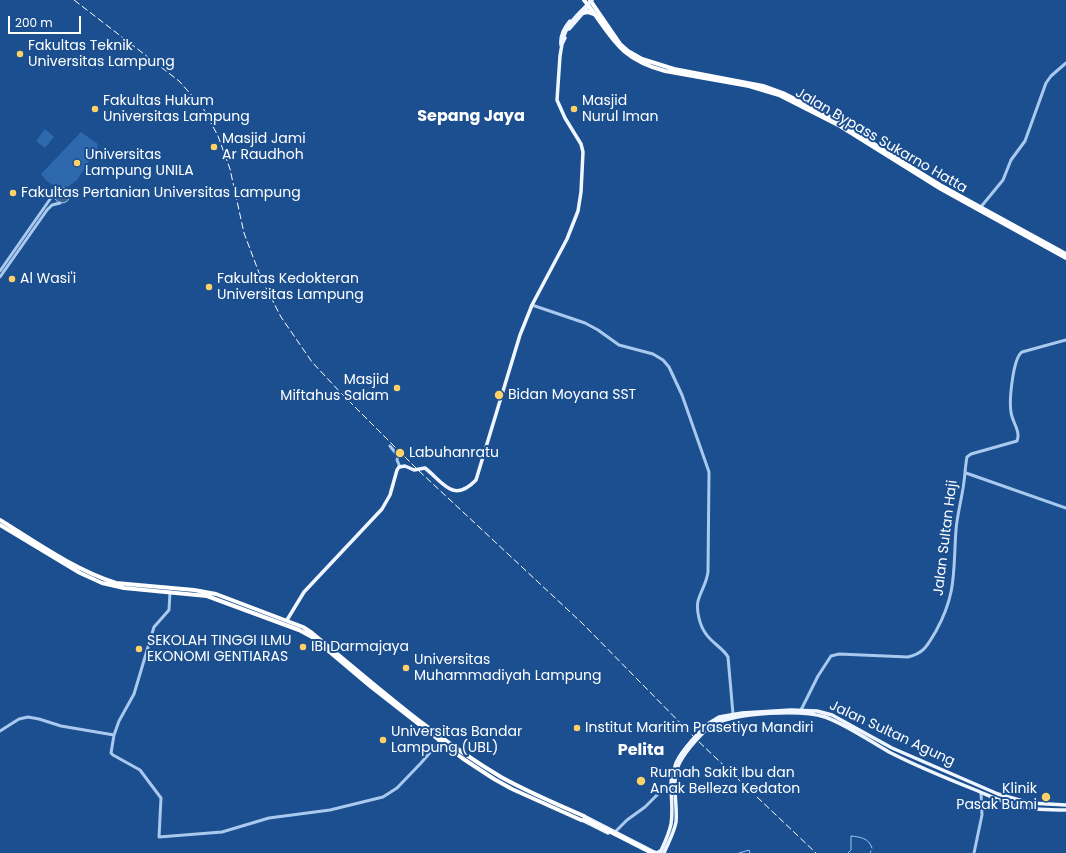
<!DOCTYPE html>
<style>
body{margin:0}
#map{position:relative;width:1066px;height:853px;overflow:hidden;background:#1b4f8f;font-family:Poppins,sans-serif}
canvas{display:block}
.scale{position:absolute;left:8px;top:16px;width:73px;height:18px;box-sizing:border-box;border:2px solid #fff;border-top:0;padding-left:5px;font-size:12px;line-height:14px;white-space:nowrap;color:#fff;-webkit-text-stroke:3px #1b4f8f;paint-order:stroke}
</style>
<div id="map">
<canvas width="1066" height="853"></canvas>
<div class="scale">200 m</div>
</div>
<script>
const ctx = document.querySelector('canvas').getContext('2d');
ctx.lineJoin = 'round';
function paint(path, color) { ctx.fillStyle = color; ctx.fill(path, 'evenodd'); }
function strokePath(path, color, width, dash) { ctx.strokeStyle = color; ctx.lineWidth = width; ctx.lineCap = dash ? 'butt' : 'round'; ctx.setLineDash(dash || []); ctx.stroke(path); }
function drawText(font, color, halo, rows, align = 'center') {
  ctx.font = font + ' Poppins,sans-serif'; ctx.lineWidth = 4; ctx.setLineDash([]); ctx.textBaseline = 'middle'; ctx.strokeStyle = halo; ctx.fillStyle = color; for (const [text, x, y, turn = 0] of rows) {
    ctx.save(); ctx.translate(x, y); ctx.rotate((+turn || 0) * Math.PI / 180); ctx.textAlign = isNaN(turn) ? turn : align; if (halo) ctx.strokeText(text, 0, 0); ctx.fillText(text, 0, 0); ctx.restore();
  }
}
paint(new Path2D(`
 M45,129L54,137L45,148L36,141Z
 M81,132L98,144L97,149L77,180L68,187C63,185 59,187 54,185C49,184 44,178 41,174Z`), '#2e69ad');
const water = new Path2D(`
 M54 195a8 8 0 1 1 16 0a8 8 0 1 1-16 0Z`);
paint(water, '#3c6290');
strokePath(water, '#9cc4f0', 1);
strokePath(new Path2D(`
 M739,853L749,850L750,853
 M848,853L851,850V836C860,837 869,838 872,848
 M870,853L871,851`), '#9cc4f0', 1);
strokePath(new Path2D(`
 M980,208L1003,180L1011,160L1025,141L1046,83L1051,76L1066,63
 M0,271L53,195
 M0,277L47,210L52,205L60,203
 M532,305L585,323L598,330L619,345L653,354L663,360L669,367L682,395L709,472L708,572C706,585 701,590 698,601C696,611 700,626 706,634C712,643 723,648 728,657L733,714
 M390,446L398,456L397,460L400,467
 M966,473L1066,508
 M170,592L169,610L154,627L134,694L119,721L114,735L111,753L113,755L140,770L161,798L159,837L222,832L269,818L330,810L383,797L397,788L421,763L440,741
 M801,710L818,676L831,656L839,654L908,657C925,653 928,644 936,631C957,593 953,571 956,530C957,516 961,502 963,488C965,478 965,467 967,457L971,454L1017,441C1021,431 1012,422 1011,412C1009,400 1013,358 1022,352L1066,340
 M0,731L19,719L28,717L39,719L61,726L114,735
 M615,832L627,820L645,807L662,790L671,788
 M974,853L982,815L981,793`), '#a9c9ee', 3);
strokePath(new Path2D(`
 M569,29L589,6
 M561,45C560,36 564,28 570,21
 M287,620L304,592L382,509L390,495L397,470L399,467L405,466L414,470L425,468C443,482 453,504 476,480L520,335L532,305L567,239L578,211L581,192L583,152L581,144L565,118L557,100L560,56L562,44L565,38
 M706,725L719,717L742,713L791,710L817,711L832,715L892,748L998,794L1030,803L1066,805
 M584,816L654,852L657,853L660,851
 M584,821L608,833
 M660,853C664,844 669,834 671,824C674,807 669,789 672,771
 M664,853C668,843 674,833 676,822C678,802 670,781 680,762C686,751 703,730 715,724C738,713 800,709 825,717C845,724 870,741 889,752C918,767 948,779 978,791C992,797 1006,804 1021,807C1036,810 1051,810 1066,810`), '#f0f6ff', 3.5);
strokePath(new Path2D(`
 M584,0C612,35 616,58 665,71L749,86L779,95L840,126L941,189L1066,258
 M590,0L620,44L628,51L642,59L674,69L763,86L785,94L832,118L940,185L1066,254
 M583,13L588,12L594,14
 M0,520C37,543 75,570 116,583L194,590L216,594L303,627L312,633C373,683 433,737 501,777C528,792 556,804 584,816L586,820
 M0,525L80,573L102,583L124,588L207,596L299,630L312,637L370,686L462,758L494,779L512,789L581,820L589,821`), '#fff', 4);
strokePath(new Path2D(`
 M74,0L179,81L203,108L218,136L230,169L244,233L261,278L281,317L312,362L340,392L418,470L583,624L697,740L816,853`), '#fff', 1, [7, 3]);
strokePath(new Path2D(`
 M563,40C566,23 581,12 592,0
 M672,788C673,779 673,771 676,763C681,752 701,728 711,723C719,719 727,717 735,715`), '#f0f6ff', 3.5);
strokePath(new Path2D(`
 M589,821L652,853`), '#fff', 4);
for (const [x, y, r, color] of [
 [20,54,4,"#ffd166"],
 [95,109,4,"#ffd166"],
 [574,109,4,"#ffd166"],
 [214,147,4,"#ffd166"],
 [77,163,4,"#ffd166"],
 [13,193,4,"#ffd166"],
 [12,279,4,"#ffd166"],
 [209,287,4,"#ffd166"],
 [397,388,4,"#ffd166"],
 [499,395,5,"#ffd166"],
 [400,453,5,"#ffd166"],
 [303,647,4,"#ffd166"],
 [139,649,4,"#ffd166"],
 [406,668,4,"#ffd166"],
 [577,728,4,"#ffd166"],
 [383,740,4,"#ffd166"],
 [641,781,5,"#ffd166"],
 [1046,797,5,"#ffd166"]
]) { const dot = new Path2D(); dot.arc(x, y, r, 0, 2 * Math.PI); ctx.fillStyle = color; ctx.fill(dot); strokePath(dot, '#1b4f8f', 1.5); }
drawText('14px', '#fff', '#1b4f8f', [
 ["Fakultas Teknik",28,46],
 ["Universitas Lampung",28,62],
 ["Fakultas Hukum",103,101],
 ["Universitas Lampung",103,117],
 ["Masjid",582,101],
 ["Nurul Iman",582,117],
 ["Masjid Jami",222,139],
 ["Ar Raudhoh",222,155],
 ["Universitas",85,155],
 ["Lampung UNILA",85,171],
 ["Fakultas Pertanian Universitas Lampung",21,193],
 ["Al Wasi'i",20,279],
 ["Fakultas Kedokteran",217,279],
 ["Universitas Lampung",217,295],
 ["Masjid",389,380,"right"],
 ["Miftahus Salam",389,396,"right"],
 ["Bidan Moyana SST",508,395],
 ["Labuhanratu",409,453],
 ["SEKOLAH TINGGI ILMU",147,641],
 ["EKONOMI GENTIARAS",147,657],
 ["IBI Darmajaya",311,647],
 ["Universitas",414,660],
 ["Muhammadiyah Lampung",414,676],
 ["Institut Maritim Prasetiya Mandiri",585,728],
 ["Universitas Bandar",391,732],
 ["Lampung (UBL)",391,748],
 ["Rumah Sakit Ibu dan",650,773],
 ["Anak Belleza Kedaton",650,789],
 ["Klinik",1037,789,"right"],
 ["Pasak Bumi",1037,805,"right"]
], 'left');
drawText('14px', '#fff', '#1b4f8f', [
 ["Jalan Bypass Sukarno Hatta",881,141,30],
 ["Jalan Sultan Haji",946,538,-83],
 ["Jalan Sultan Agung",892,734,25]
]);
drawText('bold 16px', '#fff', '#1b4f8f', [
 ["Sepang Jaya",471,117],
 ["Pelita",641,751]
]);
</script>
